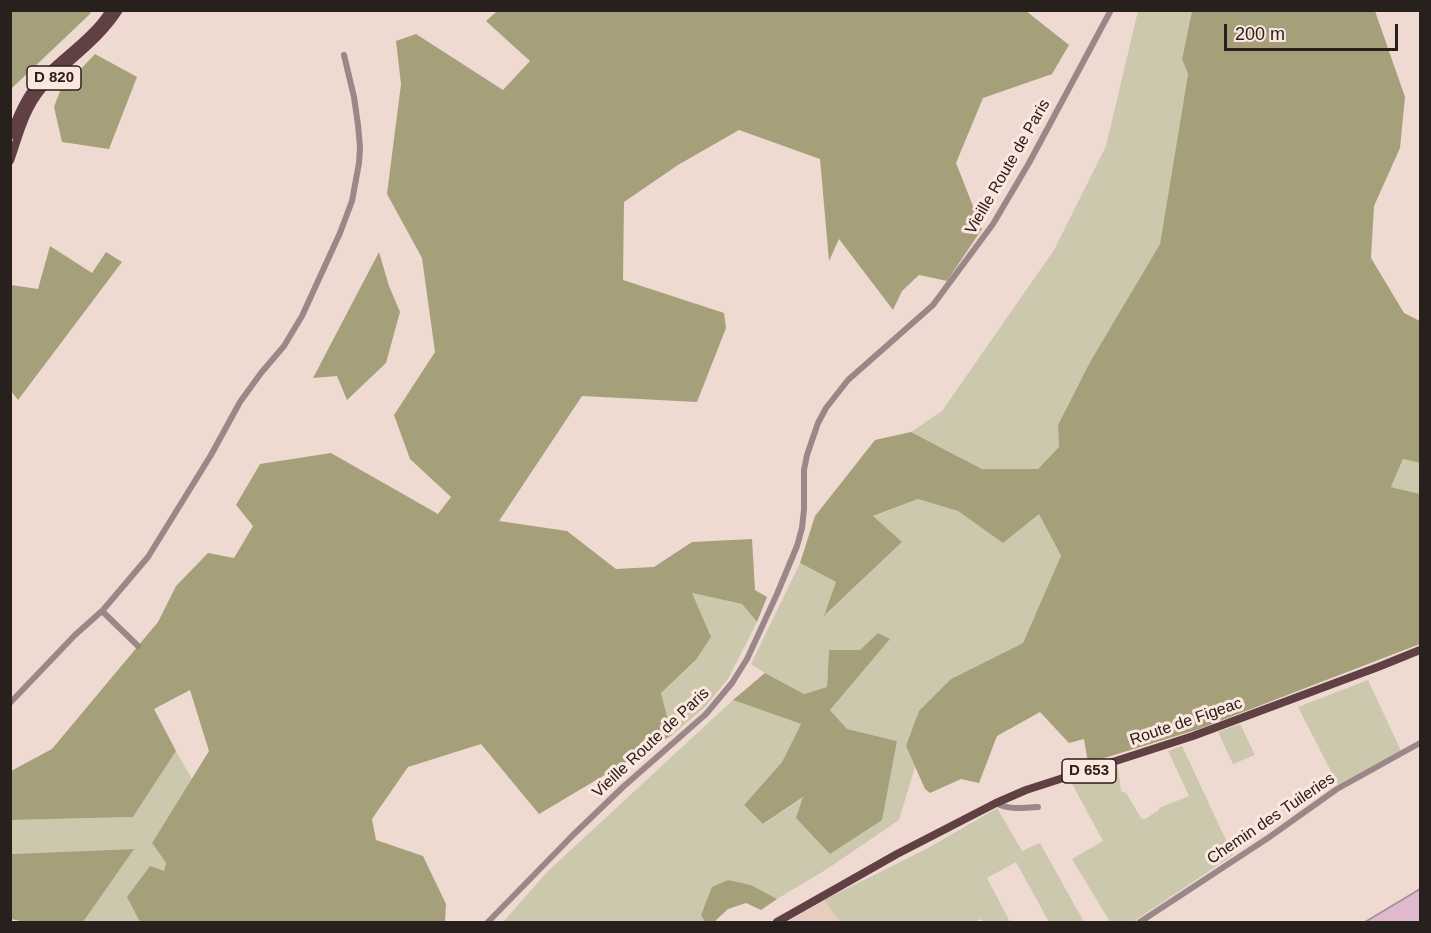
<!DOCTYPE html>
<style>
body{margin:0}
#map{position:relative;width:1431px;height:933px;overflow:hidden;background:#efdad2;font-family:Helvetica,sans-serif}
canvas{display:block}
.frame{position:absolute;inset:0;border:12px solid #27201d;pointer-events:none}
.scale{position:absolute;left:1224px;top:24px;width:174px;height:27px;box-sizing:border-box;border:3px solid #27201d;border-top:0;padding-left:8px;font-size:18px;line-height:21px;white-space:nowrap;color:#27201d;-webkit-text-stroke:4px #fce7df;paint-order:stroke}
</style>
<div id="map">
<canvas width="1431" height="933"></canvas>
<div class="frame"></div>
<div class="scale">200 m</div>
</div>
<script>
const ctx = document.querySelector('canvas').getContext('2d');
ctx.lineJoin = 'round';
function paint(path, color) { ctx.fillStyle = color; ctx.fill(path, 'evenodd'); }
function strokePath(path, color, width, dash) { ctx.strokeStyle = color; ctx.lineWidth = width; ctx.lineCap = dash ? 'butt' : 'round'; ctx.setLineDash(dash || []); ctx.stroke(path); }
function drawText(font, color, halo, rows, align = 'center') {
  ctx.font = font + ' Helvetica,sans-serif'; ctx.lineWidth = 6; ctx.setLineDash([]); ctx.textBaseline = 'middle'; ctx.strokeStyle = halo; ctx.fillStyle = color; for (const [text, x, y, turn = 0] of rows) {
    ctx.save(); ctx.translate(x, y); ctx.rotate((+turn || 0) * Math.PI / 180); ctx.textAlign = isNaN(turn) ? turn : align; if (halo) ctx.strokeText(text, 0, 0); ctx.fillText(text, 0, 0); ctx.restore();
  }
}
paint(new Path2D(`
 M824,900L840,922H787Z`), '#e7ccc0');
paint(new Path2D(`
 M1138,11H1192L1182,59L1188,74L1160,244L1090,362L1058,425L1060,447L1038,469H982L911,432L942,411L1054,250L1106,146Z
 M1403,459L1420,463V494L1391,487Z
 M918,499L958,511L1003,542L1039,513L1061,557L1023,643L951,679L906,746L915,767L899,820L827,869L777,899L751,885L728,880L713,887L701,915L705,922H503L548,871L733,700L801,724L782,762L744,805L764,824L804,797L897,741L847,729L830,710L889,640L878,633L860,650H829L827,687L804,694L765,673L751,664L800,563L836,582L826,615L902,542L872,517Z
 M692,593L742,604L757,622L728,679L705,707L672,735L661,693L695,662Z
 M1368,680L1401,751L1338,785L1298,707Z
 M1240,724L1255,755L1233,764L1218,732Z
 M1182,746L1233,855L1133,922H1110L1072,859L1103,841L1071,782L1118,768L1121,791L1126,793L1141,818L1145,819L1159,810V808L1189,796L1168,751Z
 M176,751L192,779L152,843L166,863L164,871L128,896L140,922H83L133,849L11,854L10,820L133,817Z
 M997,808L1022,851L1040,843L1084,922H1049L1016,862L987,878L1010,922H983L981,919L974,922H840L824,900L930,847Z`), '#cbc8ae');
paint(new Path2D(`
 M11,10H91V11L90,14L11,89Z
 M497,11H1026L1069,45L1052,74L983,98L956,163L982,229L947,281L919,275L902,291L893,310L839,239L829,261L820,159L739,130L678,165L624,202L623,280L724,313L726,328L697,402L582,396L499,521L567,531L616,569L654,567L692,542L752,539L755,590L767,597L757,622L742,604L692,593L711,637L695,661L661,693L672,735L539,814L481,744L408,767L372,819L376,840L423,856L446,904L445,922H140L127,897L150,866L164,871L166,863L152,843L209,751L190,690L154,709L176,751L133,817L11,820V771L52,749L158,622L176,586L208,553L234,558L253,526L236,505L260,464L331,453L438,514L451,497L410,459L394,415L435,352L422,258L387,194L401,84L396,41L416,34L503,90L530,61L486,21Z
 M1192,11H1375L1405,97L1400,148L1374,206L1371,258L1404,313L1420,321V463L1403,459L1391,487L1420,494V644L1199,729L1088,763L1084,739L1069,743L1040,712L997,736L979,783L961,779L930,793L925,789L906,746L919,711L951,679L1023,643L1061,556L1039,514L1003,543L958,511L918,499L873,516L902,542L824,616L836,582L800,563L815,516L875,440L911,432L982,469H1038L1059,447L1058,425L1090,362L1160,244L1188,74L1182,59Z
 M95,54L137,77L109,149L62,142L54,107L60,91Z
 M50,246L92,273L106,252L122,262L18,400L11,391V285L38,289Z
 M379,252L389,286L400,312L386,363L347,400L337,376L313,378Z
 M878,633L890,639L830,710L847,729L897,741L882,820L830,854L796,818L803,797L763,824L744,805L782,762L801,724L733,700L765,673L804,694L827,687L829,650H860Z
 M134,849L83,922H25L11,919V854Z
 M728,880L751,885L777,899L761,910L746,903L728,909L714,922H705L701,915L712,887Z`), '#a5a07a');
const water = new Path2D(`
 M1420,889V922H1365Z`);
paint(water, '#e0b9ce');
strokePath(water, '#a88b99', 1.5);
strokePath(new Path2D(`
 M102,611L138,646
 M10,703L75,635L103,610L148,557L211,455L240,402L261,373L284,346L302,316L340,233L352,201L359,163L360,147L358,125L354,97L344,55
 M996,803C1008,810 1024,808 1038,807
 M488,922L573,835L623,787L706,714L732,683L747,659L777,594L797,546L802,528L804,509V470L807,455L818,423L826,408L848,380L933,305L993,224L1029,163L1111,10
 M1140,922L1268,838L1337,789L1420,743`), '#9b8788', 6);
strokePath(new Path2D(`
 M10,136C16,118 23,101 35,86C57,59 91,41 110,10
 M10,161C19,135 25,109 43,88C67,61 99,42 119,10
 M777,922L897,854L996,803L1026,790L1193,736L1378,667L1420,650`), '#604043', 8);
for (const [x, y, w] of [
 [54,78,54],
 [1089,771,54]
]) { const box = new Path2D(); box.roundRect(x - w / 2, y - 12, w, 24, 4.5); ctx.fillStyle = '#fce7df'; ctx.fill(box); strokePath(box, '#27201d', 1.5); }
drawText('bold 15px', '#27201d', null, [
 ["D 820",54,78],
 ["D 653",1089,771]
]);
drawText('16px', '#27201d', '#fce7df', [
 ["Vieille Route de Paris",1008,167,-60],
 ["Route de Figeac",1186,722,-19],
 ["Vieille Route de Paris",651,743,-43],
 ["Chemin des Tuileries",1271,819,-34]
]);
</script>
